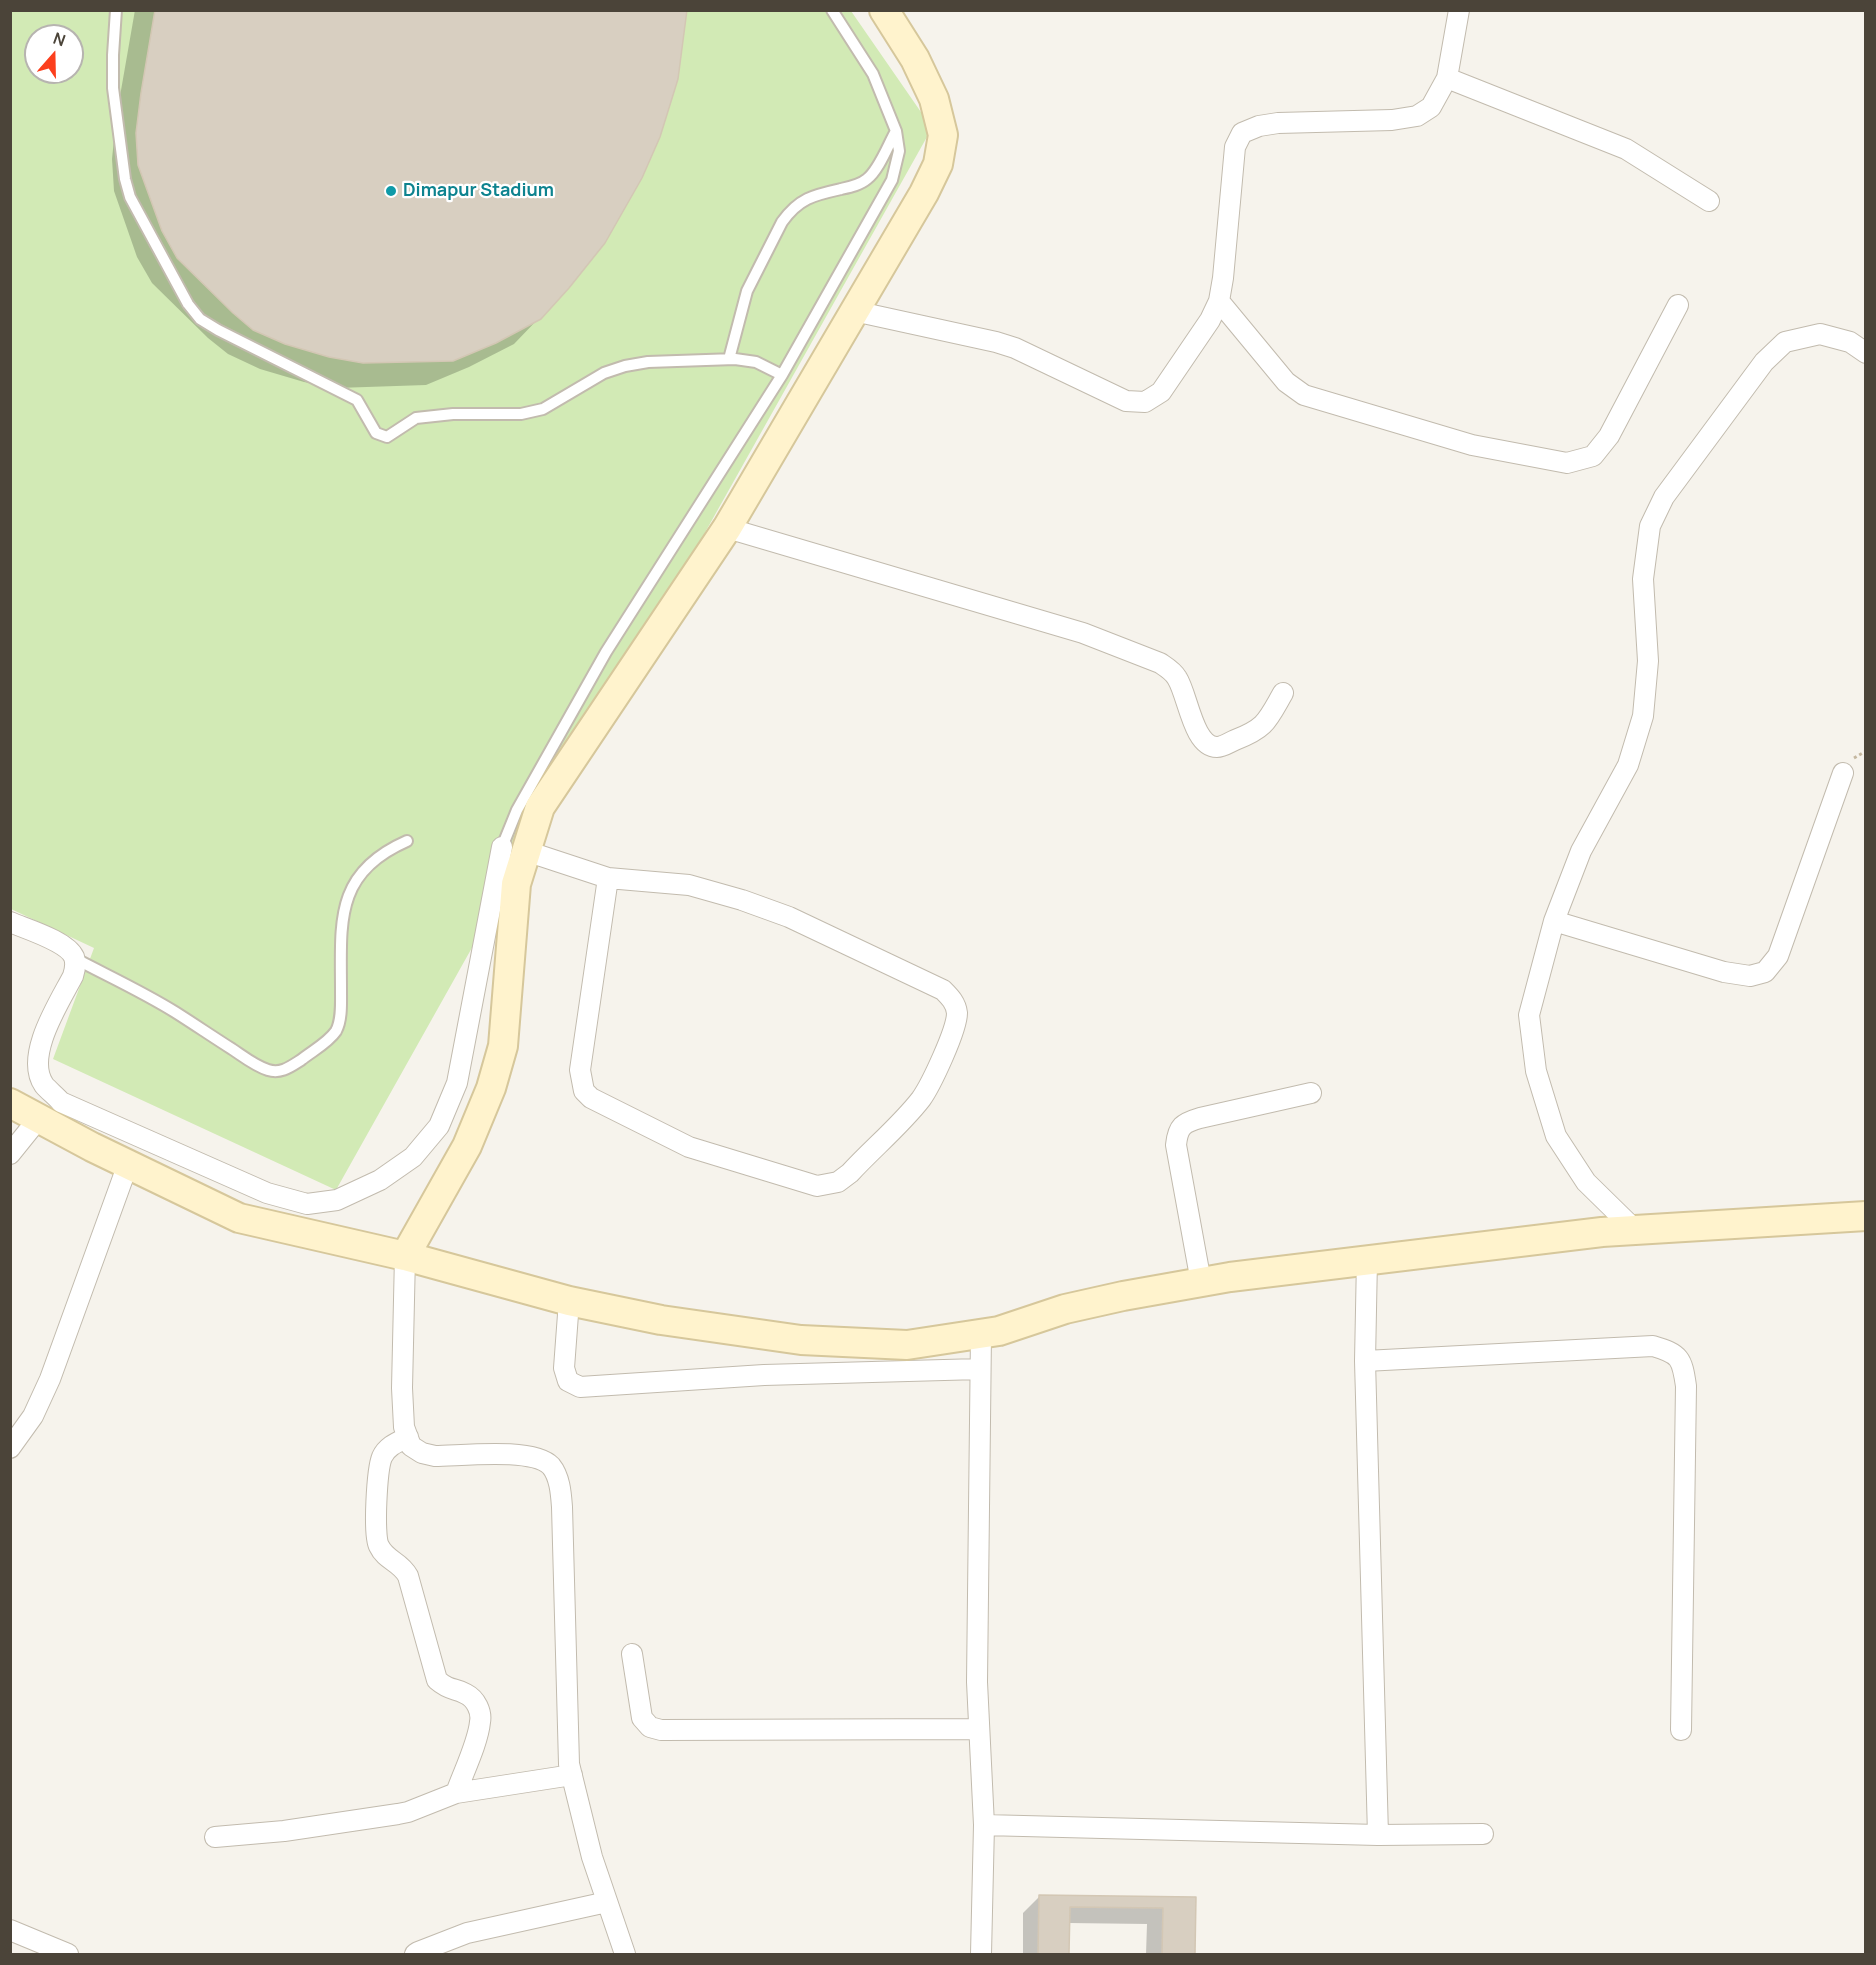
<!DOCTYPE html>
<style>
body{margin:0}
#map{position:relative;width:1876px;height:1965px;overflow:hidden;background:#f6f3ec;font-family:Manrope,sans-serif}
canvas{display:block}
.frame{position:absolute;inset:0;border:12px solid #4b4439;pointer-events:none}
.north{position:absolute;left:24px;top:24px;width:60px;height:60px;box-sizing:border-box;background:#fff;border:2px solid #b7b4b0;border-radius:50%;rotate:20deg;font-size:16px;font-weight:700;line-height:24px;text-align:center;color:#4b4439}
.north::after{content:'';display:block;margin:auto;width:21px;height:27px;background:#fc3f1d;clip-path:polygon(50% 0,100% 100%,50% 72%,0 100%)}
</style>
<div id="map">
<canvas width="1876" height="1965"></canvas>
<div class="frame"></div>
<div class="north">N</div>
</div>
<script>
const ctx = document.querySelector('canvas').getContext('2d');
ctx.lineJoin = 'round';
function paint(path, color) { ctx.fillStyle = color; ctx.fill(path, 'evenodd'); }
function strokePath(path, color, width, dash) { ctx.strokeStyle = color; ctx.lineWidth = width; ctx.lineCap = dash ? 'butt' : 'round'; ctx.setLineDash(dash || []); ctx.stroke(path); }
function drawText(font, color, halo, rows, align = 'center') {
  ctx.font = font + ' Manrope,sans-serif'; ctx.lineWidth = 4.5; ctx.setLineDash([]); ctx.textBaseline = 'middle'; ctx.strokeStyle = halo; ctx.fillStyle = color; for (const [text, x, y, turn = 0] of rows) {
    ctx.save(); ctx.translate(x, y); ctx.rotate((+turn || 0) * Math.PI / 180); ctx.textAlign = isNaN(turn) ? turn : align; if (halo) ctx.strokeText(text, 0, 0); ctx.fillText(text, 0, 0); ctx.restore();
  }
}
paint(new Path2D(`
 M10,11H851L932,128L336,1190L53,1059L94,948L11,909ZM36,36H72V72H36Z`), '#d2eab5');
paint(new Path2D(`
 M135,10H686L539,318L514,344L469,367L426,385L337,388L304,382L260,369L228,354L208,338L152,283L137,257L114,191L112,159L116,119Z
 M1040,1896L1195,1899L1194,1954H1146L1147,1924L1068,1923V1954H1023V1913Z`), '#0003');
const building = new Path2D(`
 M155,10H687L678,79L660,137L642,178L605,243L569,288L541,319L496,343L453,361L363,363L329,357L285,344L253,330L233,313L177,258L162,231L138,165L136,133L141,93Z
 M1039,1895L1196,1897L1195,1954H1162L1163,1908L1070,1907L1069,1954H1038Z`);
paint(building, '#d8cfc1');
strokePath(building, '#d3c7b4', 1.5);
const lane = new Path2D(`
 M116,10L113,55V88L125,179L130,197L188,304L200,319L218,330L357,400L376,433L387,437L416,418L453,414H521L543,409L604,373L625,366L648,362L735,359L756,362L782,375
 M729,359L747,291L782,222C799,198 814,195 841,189C850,187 860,185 867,179C879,170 888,145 896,131
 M502,847L517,810L606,652L782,375L892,180L899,151L896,131L873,74L832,10
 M74,958C108,976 143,992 175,1012C194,1024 213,1037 232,1049C244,1057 255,1066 268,1070C281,1074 290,1067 301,1060C312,1051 328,1043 336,1031C342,1020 341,1003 341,990C341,922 334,873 407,841`);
const street = new Path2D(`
 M1447,78L1626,149L1709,201
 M1219,301L1286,382L1304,395L1472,445L1567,463L1593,456L1609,436L1678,305
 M854,311L996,342L1015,348L1126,401L1145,402L1161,392L1210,320L1219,301L1223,278L1235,147L1242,133L1259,126L1278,123L1392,120L1417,116L1431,107L1447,78L1459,10
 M727,528L1083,633L1160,663C1166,667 1173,671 1177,678C1188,695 1193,747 1217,747C1223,747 1230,742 1235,740C1266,728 1267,721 1283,693
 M526,851L608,878L689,885L742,900L789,917L943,990C950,997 956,1003 957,1013C957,1030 931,1085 921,1099C901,1125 872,1149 850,1173L838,1182L817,1186L689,1147L591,1098L584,1091L580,1070L608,878
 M1554,921L1724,972L1750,976L1765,972L1778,956L1843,773
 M10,922C26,929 67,941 74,957C76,963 75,970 73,976C59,1003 24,1056 44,1085C49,1091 56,1096 61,1102L267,1193L307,1204L337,1200L380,1180L413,1157L439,1126L457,1083L502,847
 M10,1154L39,1118
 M1635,1230L1586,1182L1556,1136L1536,1071L1529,1015L1554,921L1581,851L1628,765L1643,716L1648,661L1643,579L1650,526L1664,497L1764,362L1785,342L1820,334L1850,342L1866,353
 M405,1256L402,1388L404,1427L411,1446L422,1453L435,1456C460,1456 533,1447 551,1466C560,1477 561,1494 562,1507L569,1764L592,1857L625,1954
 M1367,1259L1365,1361L1378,1835
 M1201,1282L1176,1145C1178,1126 1183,1123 1200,1118L1311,1093
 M569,1301L564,1368L568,1381L580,1387L764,1375L980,1369
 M981,1334L977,1682L984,1825L981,1954
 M1365,1361L1653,1346C1680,1354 1682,1358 1686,1386L1681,1730
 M408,1437C398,1442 387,1446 382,1457C377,1469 373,1535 379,1546C386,1561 400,1561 408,1576L437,1680C451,1692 454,1687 466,1694C476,1699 482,1712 480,1722C478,1743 463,1773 456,1793L572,1775
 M10,1448L33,1416L50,1379L128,1164
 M632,1654L642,1718L650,1727L661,1730L979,1729
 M984,1825L1378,1835L1483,1834
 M215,1837L284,1831L398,1814L408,1812L456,1793
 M10,1930L68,1954
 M415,1954L418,1952L467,1933L607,1902`);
const secondary = new Path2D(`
 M10,1103L92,1147L239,1218L405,1256L569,1301L661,1320L801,1340L907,1345L999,1331L1065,1309L1123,1296L1230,1277L1602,1232L1866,1216
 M405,1256L467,1146L491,1088L503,1046L516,884L540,807L727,528L924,193L938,164L943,135L934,99L915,59L884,10`);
strokePath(lane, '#c2bbae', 14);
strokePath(street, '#c2bbae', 22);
strokePath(secondary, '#d6c79b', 32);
strokePath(new Path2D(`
 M1854,758L1866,751`), '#c4b79f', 3, [3, 3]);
strokePath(lane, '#fff', 10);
strokePath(street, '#fff', 20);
strokePath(secondary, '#fff3cd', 28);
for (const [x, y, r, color] of [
 [391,191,6,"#0f9aa8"]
]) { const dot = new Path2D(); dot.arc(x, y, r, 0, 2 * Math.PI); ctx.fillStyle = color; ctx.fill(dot); strokePath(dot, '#fff', 2); }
drawText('bold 18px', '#0d838f', '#fff', [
 ["Dimapur Stadium",403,191]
], 'left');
</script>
